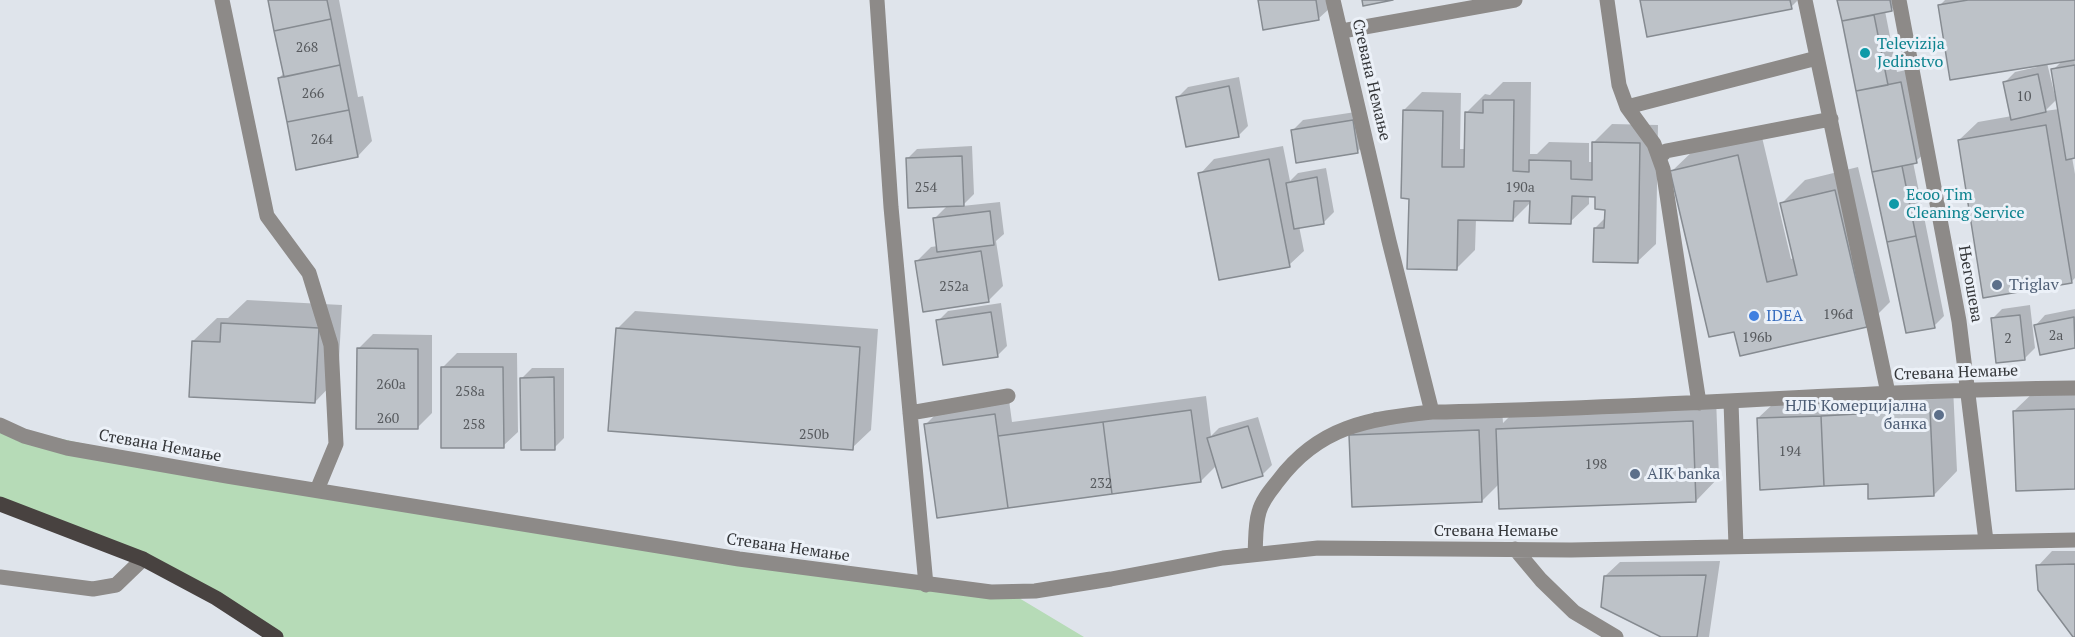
<!DOCTYPE html>
<meta charset="utf-8">
<style>
body{margin:0}
canvas{display:block;background:#dfe4eb}
</style>
<canvas width="2075" height="637"></canvas>
<script>
const ctx = document.querySelector('canvas').getContext('2d');
ctx.lineJoin = 'round';
function paint(path, color) { ctx.fillStyle = color; ctx.fill(path, 'evenodd'); }
function strokePath(path, color, width, dash) { ctx.strokeStyle = color; ctx.lineWidth = width; ctx.lineCap = dash ? 'butt' : 'round'; ctx.setLineDash(dash || []); ctx.stroke(path); }
function drawText(font, color, halo, rows, align = 'center') {
  ctx.font = font + ' "PT Serif",serif'; ctx.lineWidth = 6; ctx.setLineDash([]); ctx.textBaseline = 'middle'; ctx.strokeStyle = halo; ctx.fillStyle = color; for (const [text, x, y, turn = 0] of rows) {
    ctx.save(); ctx.translate(x, y); ctx.rotate((+turn || 0) * Math.PI / 180); ctx.textAlign = isNaN(turn) ? turn : align; if (halo) ctx.strokeText(text, 0, 0); ctx.fillText(text, 0, 0); ctx.restore();
  }
}
paint(new Path2D(`
 M0,425L227,476L1009,592L1084,637H276L216,598L0,504Z`), '#b6dbb7');
paint(new Path2D(`
 M270,0H339L358,97L363,96L372,141L358,156L279,78L284,73Z
 M1259,0H1327L1329,9L1318,19Z
 M1642,0H1798L1791,7Z
 M1839,0H1901L1891,10L1885,11L1897,72L1915,68L1931,147L1916,161L1913,162L1944,316L1934,326L1907,332Z
 M1945,0H2075V157H2072L2075,174V278L2071,282L1959,140L1978,122L2012,116L2005,82L2015,72L2037,67V65L1940,5ZM2062,61L2053,70L2059,109L2045,111L2056,100L2047,63Z
 M1239,77L1248,126L1238,136L1178,97L1188,87Z
 M1503,82H1531L1530,154H1537L1549,142L1589,143V162H1593L1594,142L1612,124L1658,125L1656,244L1637,262L1595,228L1606,217V208L1597,195H1589V204L1570,222L1531,202L1513,220L1476,219L1475,250L1456,269L1410,197L1404,110L1422,92L1461,93L1460,149H1466V113L1485,94L1490,95Z
 M1362,111L1367,142L1357,152L1293,130L1303,120Z
 M1761,133L1791,259L1794,258L1782,203L1805,180L1858,167L1890,302L1866,326L1735,330L1672,171L1696,148Z
 M972,146L974,194L962,206L1000,202L1004,234L996,241L1003,286L988,301L917,261L931,247L938,246L935,218L948,205L907,159L917,149Z
 M1283,146L1290,181L1298,173L1326,168L1334,212L1324,222L1299,226L1304,251L1289,265L1200,174L1214,159Z
 M247,300L342,305L338,378L315,402L193,341L217,318H228Z
 M1001,303L1007,346L997,356L938,321L948,311Z
 M2030,305L2035,348L2025,358L1992,319L2002,309Z
 M2075,309V346L2041,354L2035,326L2045,315Z
 M635,311L878,329L871,430L852,448L617,329Z
 M373,334L432,335V413L417,428L358,349Z
 M457,353H517L518,432L503,446L442,368Z
 M532,368H564V438L554,448L522,378Z
 M2075,386V487L2014,411L2038,388Z
 M1953,387L1957,471L1934,495L1869,483L1758,418L1773,404Z
 M1206,396L1211,436L1219,428L1258,417L1272,465L1262,475L1217,465L1201,481L925,425L940,410L1009,400L1012,422Z
 M1716,398L1719,477L1696,501L1500,483L1482,501L1351,436L1374,412L1502,407L1503,423L1521,405Z
 M2052,551H2075V637L2038,566Z
 M1720,561L1709,637H1664L1605,576L1620,562Z`), '#0003');
const building = new Path2D(`
 M268,0H327L331,19L274,31Z
 M1258,0H1316L1319,20L1263,30Z
 M1362,0H1393L1363,6Z
 M1640,0H1790L1792,9L1647,37Z
 M1837,0H1890L1892,11L1842,21Z
 M1968,0H2075V60L1950,80L1938,5Z
 M1874,15L1888,85L1856,91L1842,21Z
 M331,19L340,65L284,77L274,31Z
 M340,65L349,110L287,122L278,78Z
 M2075,65V158L2066,160L2051,69Z
 M2038,74L2046,112L2011,120L2003,82Z
 M1901,82L1917,163L1872,172L1856,91Z
 M1229,86L1239,137L1186,147L1176,97Z
 M1483,100H1514L1513,171L1529,172V160L1571,161V179L1592,180V142L1640,143L1638,263L1593,262L1594,228H1604L1605,210L1595,209V197L1572,196L1571,224L1529,223L1530,201H1514L1513,221L1458,220L1457,270L1407,269L1409,199L1401,198L1403,110L1443,111L1442,167H1464L1465,112L1483,113Z
 M349,110L358,157L296,170L287,122Z
 M1353,120L1358,153L1296,163L1291,130Z
 M2046,125L2072,283L1983,298L1958,140Z
 M1738,155L1767,282L1797,275L1780,203L1835,190L1867,327L1740,356L1734,332L1709,337L1670,171Z
 M962,156L964,206L908,208L906,158Z
 M1269,159L1290,267L1219,280L1198,173Z
 M1902,166L1916,236L1887,242L1872,172Z
 M1317,177L1324,224L1294,229L1286,183Z
 M990,211L994,245L937,252L933,218Z
 M1916,236L1935,328L1906,333L1887,242Z
 M981,251L989,302L923,312L915,261Z
 M991,312L998,357L943,365L936,320Z
 M2020,315L2025,360L1996,363L1991,318Z
 M2074,317L2075,348L2040,355L2034,325Z
 M221,323L319,328L315,403L189,397L192,341L220,342Z
 M616,328L860,347L853,450L608,431Z
 M357,348L418,349V429H356Z
 M441,367H503L504,448H441Z
 M554,377L555,450H521L520,378Z
 M2075,409V489L2016,491L2013,411Z
 M1191,410L1201,482L1112,494L1103,422Z
 M1930,410L1934,496L1868,499V484L1824,486L1821,416Z
 M995,414L1008,508L937,518L924,424Z
 M1821,416L1824,486L1760,490L1757,418Z
 M1693,421L1696,502L1499,509L1496,429Z
 M1103,422L1112,494L1008,508L998,436Z
 M1248,426L1263,476L1222,488L1207,438Z
 M1479,430L1482,502L1352,507L1349,435Z
 M2075,564V637H2073L2038,590L2036,565Z
 M1706,575L1697,637H1661L1601,607L1604,576Z`);
paint(building, '#bdc2c8');
strokePath(building, '#868b91', 1.5);
strokePath(new Path2D(`
 M222,0L267,216L309,273L331,345L336,444L317,490
 M877,0L891,207L926,585
 M1333,0L1389,241L1432,412
 M1607,0L1619,85L1627,107L1654,144L1663,169L1699,403
 M1805,0L1888,393
 M1899,0L1959,321L1986,541
 M1342,31L1515,0
 M1627,107L1817,58
 M1659,158L1666,151L1831,119
 M1731,402L1736,546
 M910,413L1008,396
 M0,425L24,436L67,448L227,476L739,559L991,592L1035,591L1111,579L1223,558L1318,548L1571,550L2075,540
 M1515,549L1541,580L1574,612L1616,637
 M1255,553C1256,540 1255,525 1259,512C1262,500 1271,490 1278,481C1319,426 1368,419 1432,412C1646,409 1860,390 2075,388
 M0,577L93,589L116,585L143,559`), '#8d8a88', 15);
strokePath(new Path2D(`
 M0,504L143,559L216,598L276,637`), '#484240', 15);
for (const [x, y, r, color] of [
 [1865,53,6,"#0f9aa8"],
 [1894,204,6,"#0f9aa8"],
 [1997,285,6,"#5c6f8a"],
 [1754,316,6,"#3f7fe0"],
 [1939,415,6,"#5c6f8a"],
 [1635,474,6,"#5c6f8a"]
]) { const dot = new Path2D(); dot.arc(x, y, r, 0, 2 * Math.PI); ctx.fillStyle = color; ctx.fill(dot); strokePath(dot, '#ecf1f8', 2); }
drawText('14px', '#56595d', null, [
 ["268",307,48],
 ["266",313,94],
 ["10",2024,97],
 ["264",322,140],
 ["254",926,188],
 ["190a",1520,188],
 ["252a",954,287],
 ["196đ",1838,315],
 ["2a",2056,336],
 ["196b",1757,338],
 ["2",2008,339],
 ["260a",391,385],
 ["258a",470,392],
 ["260",388,419],
 ["258",474,425],
 ["250b",814,435],
 ["194",1790,452],
 ["198",1596,465],
 ["232",1101,484]
]);
drawText('16px', '#0d838f', '#ecf1f8', [
 ["Televizija",1877,44],
 ["Jedinstvo",1877,62],
 ["Ecoo Tim",1906,195],
 ["Cleaning Service",1906,213]
], 'left');
drawText('16px', '#343639', '#ecf1f8', [
 ["Стевана Немање",1371,80,77],
 ["Његошева",1970,284,80],
 ["Стевана Немање",1956,373,-2],
 ["Стевана Немање",160,446,10],
 ["Стевана Немање",1496,531],
 ["Стевана Немање",788,548,8]
]);
drawText('16px', '#4e5e75', '#ecf1f8', [
 ["Triglav",2009,285],
 ["НЛБ Комерцијална",1927,406,"right"],
 ["банка",1927,424,"right"],
 ["AIK banka",1647,474]
], 'left');
drawText('16px', '#366cbe', '#ecf1f8', [
 ["IDEA",1766,316]
], 'left');
</script>
